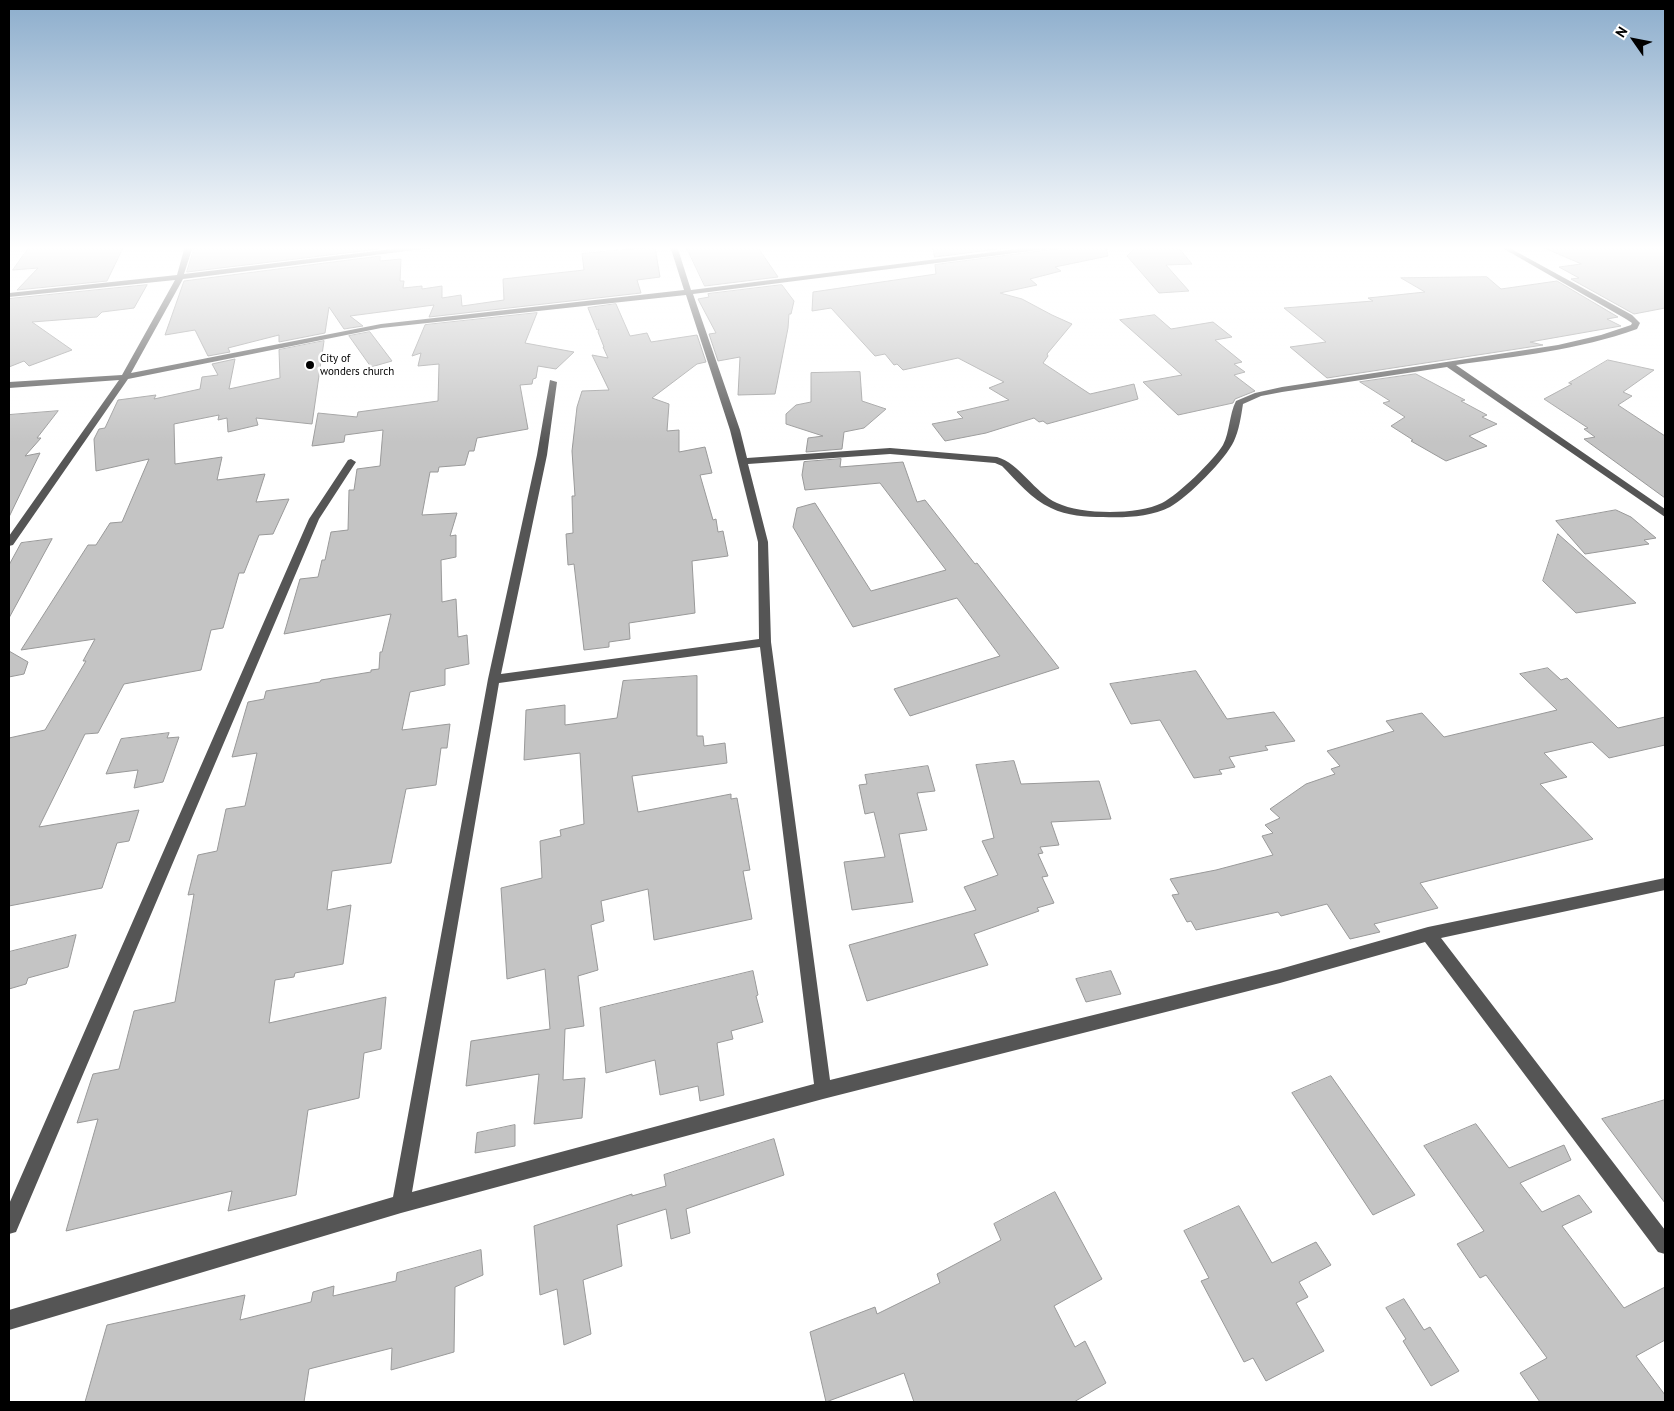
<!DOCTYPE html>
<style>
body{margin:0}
#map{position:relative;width:1674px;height:1411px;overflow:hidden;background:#fff;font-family:"PT Sans",sans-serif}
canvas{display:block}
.frame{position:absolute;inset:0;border:10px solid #000;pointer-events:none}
.north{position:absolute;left:1609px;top:15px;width:50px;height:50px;-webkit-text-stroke:4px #fff;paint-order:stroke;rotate:303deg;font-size:14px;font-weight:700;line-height:20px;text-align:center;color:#000}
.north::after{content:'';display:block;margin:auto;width:18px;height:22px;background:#000;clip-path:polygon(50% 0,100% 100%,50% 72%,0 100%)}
</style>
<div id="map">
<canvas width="1674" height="1411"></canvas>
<div class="frame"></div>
<div class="north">N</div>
</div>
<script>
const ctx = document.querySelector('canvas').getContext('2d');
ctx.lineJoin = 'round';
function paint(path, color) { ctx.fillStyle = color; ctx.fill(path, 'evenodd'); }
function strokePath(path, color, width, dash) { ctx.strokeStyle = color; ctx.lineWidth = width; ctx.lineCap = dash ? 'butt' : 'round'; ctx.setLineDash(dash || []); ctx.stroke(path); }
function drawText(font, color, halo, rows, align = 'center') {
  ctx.font = font + ' "PT Sans",sans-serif'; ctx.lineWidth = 5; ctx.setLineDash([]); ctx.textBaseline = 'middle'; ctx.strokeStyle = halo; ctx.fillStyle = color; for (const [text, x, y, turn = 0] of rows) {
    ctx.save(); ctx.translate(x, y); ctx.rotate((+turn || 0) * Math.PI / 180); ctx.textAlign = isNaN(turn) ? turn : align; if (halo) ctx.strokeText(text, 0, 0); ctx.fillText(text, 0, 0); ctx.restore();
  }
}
const building = new Path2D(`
 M30,246H124L107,281L17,290L38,268L13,270Z
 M195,246H379V249L187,272Z
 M686,246H757L778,277L705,286Z
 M933,246H1022L935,257Z
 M1078,246H1106L1108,256L1055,267L1061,271L1030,279L1037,285L1000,293L1022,299L1052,315L1072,324L1047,354L1048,356L1043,363L1090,394L1134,384L1138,399L1047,424L1043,421L1039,422L1034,418L986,433L945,441L932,424L963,418L957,412L1009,400L989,388L1004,382L958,358L903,370L897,364L894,365L885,354L875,356L831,308L812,311L813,292L936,274L935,265Z
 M1177,246L1192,264L1166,265L1189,291L1159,293L1127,256L1136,247Z
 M1540,246H1665V308L1634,314L1571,279L1579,278L1559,267L1581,264Z
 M655,247L660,277L637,280L641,293L429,317L434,305L350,316L363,326L344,329L329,307L325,333L279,342V335L228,348L230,352L208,356L195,330L165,335L184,281L380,256V261L401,259L400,281H404L403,288L422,286V289L442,286V298L461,295L462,306L504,300L503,279L584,270L582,254Z
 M1487,277L1501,289L1557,281L1618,317L1607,319L1621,326L1530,342L1543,345L1327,378L1290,347L1326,342L1284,308L1373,301L1368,298L1425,292L1401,278Z
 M147,285L134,308L102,312L97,317L32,322L72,350L29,366L24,361L9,367V299Z
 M782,285L794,301L791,314H789L788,328L775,394L738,395L740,357L718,361L709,334L716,333L698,299L709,297L708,294Z
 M616,304L630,336L647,333L651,342L697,335L706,362L697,364L652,398L669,404L667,431L679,430V452L705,447L712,473L700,475L713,520L716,519L718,532L723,531L728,556L692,561L695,613L629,623L630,639L609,642V647L584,650L574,564L568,565L566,534L573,533L572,496H575L572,451L577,407L582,391L609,390L592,355L608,358L603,347H604L598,332L599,329L597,330L588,308Z
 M537,313L525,343L574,352L556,369L538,366L536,378L533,379L532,384L520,385L528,429L477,438L474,451H469L465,465L439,467L438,472H430L422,515L457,513L450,536L456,535V557L441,560L442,602L456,599L458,637L467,635L469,664L445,669V685L410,692L402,730L450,724L447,748H441L436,785L406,789L391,863L332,871L327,910L351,905L343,964L295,973L294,977L275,980L269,1023L386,997L381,1049L364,1053L359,1098L308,1110L296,1195L228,1211L232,1191L66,1231L98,1119L77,1123L93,1074L119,1069L134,1011L175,1002L194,894L188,895L198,855L217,851L226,809L245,806L257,753L232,757L248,702L264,699L266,691L320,682L321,680L371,672V670L379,669L380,652H382L391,614L284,634L300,579L318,577L322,560H325L331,532L348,530L349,490H354L357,469L380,466L383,430L345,435L344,442L312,446L318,413L357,417L358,412L438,401L439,364L418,366L421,353L412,356L425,325Z
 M1155,315L1171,329L1213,322L1232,337L1215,340L1242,362L1234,364L1245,372L1234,375L1255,391L1235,399L1233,403L1178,415L1143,382L1182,375L1120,320Z
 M370,332L392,361L371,367L349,336Z
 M324,341L312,424L256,418L258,425L228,432L227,418L218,420L219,415L174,424L175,464L222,457L217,480L265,474L256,502L289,499L273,534L259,535L244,573H239L223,628L211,630L201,670L124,684L98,733L85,734L39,827L139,810L129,841L117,843L102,888L9,906V738L45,730L86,661H83L95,639L21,650L88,545H96L110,523L122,522L149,459L96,471L94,439L99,429L105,428L118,400L156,395L154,399L200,389L202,377L218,375L212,364L235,359L229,389L280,378L279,350Z
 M1608,360L1654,370L1623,392L1632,396L1618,405L1665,436V498L1584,439L1595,437L1584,429L1588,428L1544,399L1572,384L1569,383Z
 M860,372L862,401L886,409L864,428L844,432L842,449L806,452L808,438L823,436L786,424V414L796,405L811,402V373Z
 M1416,374L1465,400L1461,401L1487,415L1482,417L1497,424L1469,436L1487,446L1446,461L1411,441L1413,440L1391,426L1405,417L1383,403L1390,401L1360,382Z
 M58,411L37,438H41L25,456L40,453L9,517V415Z
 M841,459L840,467L903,462L917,502L925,500L975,564L977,563L1059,668L910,716L894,689L1000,656L957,598L853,627L793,527L797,508L815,503L871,591L946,570L880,483L805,490L802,475L804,462Z
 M1616,510L1631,517L1656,538L1644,540L1649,544L1585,554L1556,521Z
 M1558,534L1636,603L1576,613L1543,581Z
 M52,539L9,618V565L21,543Z
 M9,651L28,662L24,674L9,677Z
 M1548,668L1561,680L1567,678L1618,728L1665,717V745L1609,758L1592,742L1544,753L1567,777L1540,784L1593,839L1420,883L1438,908L1374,924L1380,932L1350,939L1327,904L1281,916L1278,912L1196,930L1191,921L1187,922L1172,895L1179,894L1170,879L1216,870L1273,855L1262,836L1273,833L1265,825L1280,818L1270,809L1306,784L1335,774L1331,769L1340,766L1327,751L1394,731L1386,721L1422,713L1444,737L1557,710L1520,674Z
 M1196,671L1227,719L1274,712L1295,741L1265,746L1268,750L1229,757L1235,767L1219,770L1222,774L1194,778L1160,720L1131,724L1110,684Z
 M697,676V736H703L704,746L725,743L727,763L632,776L638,812L731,794V799L737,798L750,870L743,871L752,919L654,940L648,889L601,901L604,921L591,925L598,970L578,976L584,1026L565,1029L563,1080L585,1078L582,1118L534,1124L539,1074L466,1086L471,1041L550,1029L545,969L507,979L501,888L542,878L540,841L561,836L560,830L584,824L580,753L524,760L526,710L565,705V725L617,718L623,681Z
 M169,733L167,738L179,737L163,782L134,788L138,770L106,774L121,739Z
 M1014,761L1021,784L1099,781L1111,819L1051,822L1059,845L1040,847L1043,853L1038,854L1048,876L1042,877L1054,903L1037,908L1039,911L974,934L988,965L867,1001L849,945L976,910L964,887L998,875L982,841L994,838L976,765Z
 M928,766L935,791L917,793L927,830L899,834L913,902L852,910L844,862L885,857L874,812L865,814L859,785L867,784L865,775Z
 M76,935L68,967L28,978L26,984L9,989V952Z
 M753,971L758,995L756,996L763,1022L731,1031L733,1039L717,1043L724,1095L700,1101L698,1086L660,1095L655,1060L606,1073L600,1008Z
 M1111,971L1121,994L1086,1002L1076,979Z
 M1331,1076L1415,1195L1373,1215L1292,1093Z
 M1665,1100V1203L1602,1119Z
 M1476,1124L1509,1168L1564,1145L1571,1160L1520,1183L1542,1212L1579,1195L1592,1212L1562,1226L1624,1308L1665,1287V1340L1636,1356L1665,1395V1402H1540L1520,1373L1547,1358L1486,1275L1480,1278L1457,1244L1484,1231L1424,1146Z
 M515,1125V1146L475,1153L477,1133Z
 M774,1139L784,1175L686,1209L690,1233L671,1239L666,1209L617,1225L622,1266L583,1280L591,1334L564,1345L557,1289L540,1295L534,1226L632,1194V1196L666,1186L664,1175Z
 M1055,1192L1102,1279L1054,1306L1075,1347L1085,1341L1106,1383L1074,1402H914L904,1373L826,1402L810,1332L875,1307L877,1314L940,1283L937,1274L1001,1240L994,1224Z
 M1239,1206L1272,1263L1316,1242L1331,1265L1299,1282L1308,1297L1296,1303L1324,1351L1266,1381L1253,1358L1244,1362L1201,1281L1209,1278L1184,1231Z
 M481,1250L483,1275L455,1287L454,1352L391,1370L392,1348L309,1369L304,1402H85L107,1325L245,1295L240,1320L311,1302L313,1292L334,1286L333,1296L396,1281L397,1273Z
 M1404,1299L1424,1330L1430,1327L1459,1371L1431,1386L1403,1341L1406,1339L1386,1308Z`);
paint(building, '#c4c4c4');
strokePath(building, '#999', 1);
paint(new Path2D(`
 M185,246H193L184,274L418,246H435L431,248L183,279L131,373L381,324L684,290L670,246H677L691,290L1025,248L1024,246H1056L1053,248L1031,251L693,294L740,430L747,458L890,448L997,457C1019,463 1035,493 1057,503C1082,515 1138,515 1162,503C1178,495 1214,460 1223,445C1230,431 1229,415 1236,401L1255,393L1282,387L1558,345L1601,335L1631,325L1632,323L1626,319L1499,246H1506L1632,315L1640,323L1637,329C1579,350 1517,356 1456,365L1665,509V517L1447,367L1282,392L1261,396L1243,404C1241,417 1239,430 1234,441C1226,459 1188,497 1170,507C1151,517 1124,518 1103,517C1086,517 1067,516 1051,508C1031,499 1017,481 1002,466L995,463L890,454L748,464L768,542L771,642L830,1080L1280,969L1428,927L1665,878V890L1441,938L1665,1230V1254L1658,1252L1425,942L1280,983L823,1099L401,1213L9,1330V1310L393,1197L488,679L537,455L550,380L557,382L547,455L501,674L759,639L758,542L730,430L686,295L381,328L128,379L13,545L9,546V536L119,380L9,388V382L122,375L175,280L9,297V293L177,275ZM760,647L814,1084L412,1192L499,683Z
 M351,459L356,462L319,519L16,1232L9,1234V1204L309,519L348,460Z`), '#555');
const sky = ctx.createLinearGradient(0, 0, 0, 443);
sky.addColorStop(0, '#8cadcc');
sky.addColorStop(0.56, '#fff');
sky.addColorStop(1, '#ffffff00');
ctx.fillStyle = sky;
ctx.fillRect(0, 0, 1674, 443);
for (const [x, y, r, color] of [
 [310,365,5,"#000"]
]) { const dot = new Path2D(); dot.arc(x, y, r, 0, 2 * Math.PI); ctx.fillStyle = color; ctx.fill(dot); strokePath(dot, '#fff', 2); }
drawText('11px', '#000', '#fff', [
 ["City of",320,359],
 ["wonders church",320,372]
], 'left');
</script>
